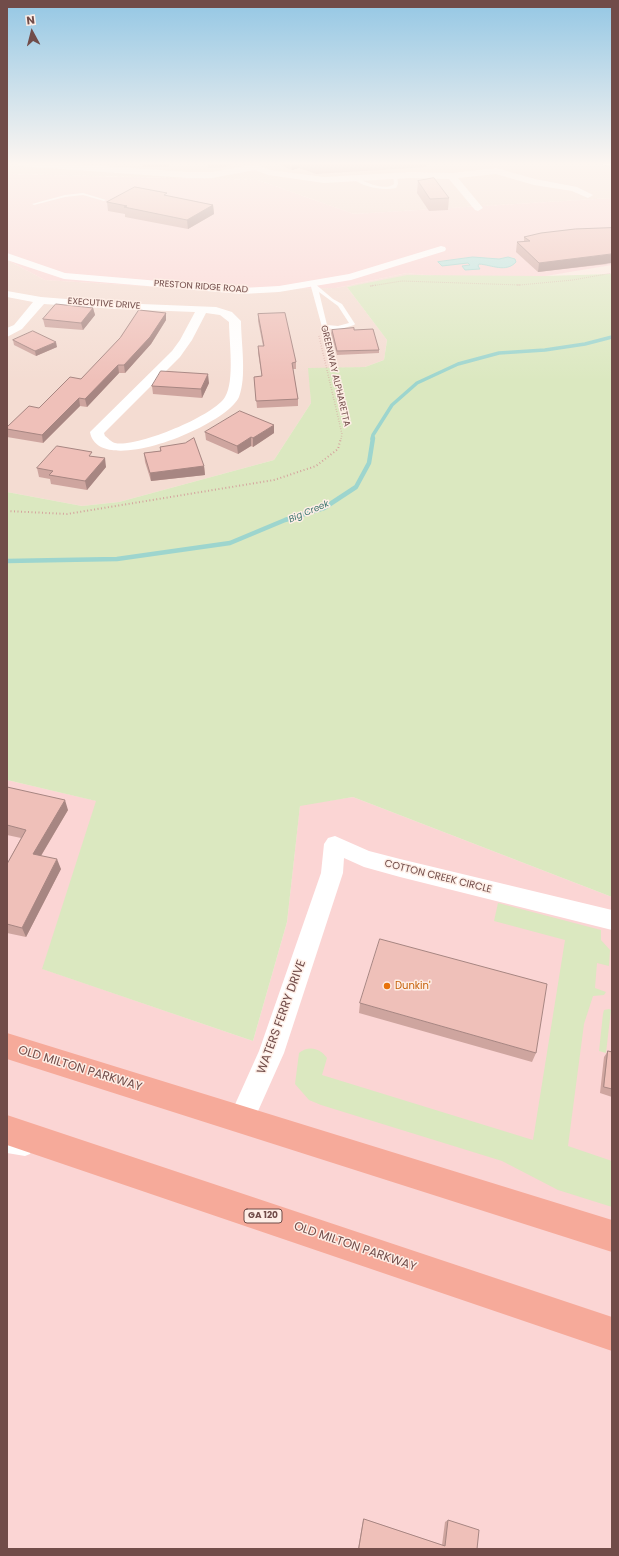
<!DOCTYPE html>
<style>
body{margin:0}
#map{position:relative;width:619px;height:1556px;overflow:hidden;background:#fbeae0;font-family:Poppins,sans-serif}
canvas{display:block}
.frame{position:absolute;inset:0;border:8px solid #714c49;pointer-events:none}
.north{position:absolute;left:12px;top:12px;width:40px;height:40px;-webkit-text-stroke:3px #feeee6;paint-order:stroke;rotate:353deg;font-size:11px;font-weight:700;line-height:16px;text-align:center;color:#714c49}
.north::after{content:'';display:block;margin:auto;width:14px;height:18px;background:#714c49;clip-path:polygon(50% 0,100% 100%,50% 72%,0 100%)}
</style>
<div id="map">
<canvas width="619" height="1556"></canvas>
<div class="frame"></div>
<div class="north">N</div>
</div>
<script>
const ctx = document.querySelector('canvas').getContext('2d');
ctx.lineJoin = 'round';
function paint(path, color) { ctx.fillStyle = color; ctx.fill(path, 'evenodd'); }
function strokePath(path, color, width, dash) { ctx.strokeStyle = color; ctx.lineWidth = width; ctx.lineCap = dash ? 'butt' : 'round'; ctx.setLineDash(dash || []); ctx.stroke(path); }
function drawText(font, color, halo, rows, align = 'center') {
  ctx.font = font + ' Poppins,sans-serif'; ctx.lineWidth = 3; ctx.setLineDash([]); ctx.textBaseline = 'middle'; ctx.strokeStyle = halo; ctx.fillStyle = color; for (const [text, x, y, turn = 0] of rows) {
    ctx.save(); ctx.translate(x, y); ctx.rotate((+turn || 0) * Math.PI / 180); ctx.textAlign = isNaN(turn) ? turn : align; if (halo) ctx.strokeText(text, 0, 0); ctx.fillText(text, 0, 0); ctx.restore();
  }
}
paint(new Path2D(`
 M7,163H598L612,168V198L354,214L258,180L7,174Z
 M7,260L45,280L194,289L336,288L407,273L428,275L347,287L387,340L384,360L365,367L309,369L311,403L274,460L119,502L82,506L7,492Z`), '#f4dcd2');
paint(new Path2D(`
 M7,174L258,180L354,214L612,198V265L516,281H480L407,273L336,288L194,289L45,280L7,260Z
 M7,780L97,801L43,969L253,1041L287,922L300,805L353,797L612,897V1549H7Z`), '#fbd5d4');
paint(new Path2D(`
 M612,274V897L353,797L300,806L287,922L253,1041L42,969L96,801L7,780V492L82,506L119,502L274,460L311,403L308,368L365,367L384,360L387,340L347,287L407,275L543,276Z
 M498,903L601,930V940L610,950L609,966L597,963L595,988L606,992L604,995L593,996L584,1024L568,1146L612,1161V1207L558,1190L502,1161L321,1105L309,1100L295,1084L299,1053C309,1045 320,1048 327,1058L322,1075L533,1140L565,940L494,921Z
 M609,1009L611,1010L606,1053L599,1051L603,1014L604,1010Z`), '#dbe8c0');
const water = new Path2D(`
 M473,257L499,259L508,257L515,259L516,262C506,273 492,265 479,264L478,266L480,269L465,270L462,266L470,265L468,263L442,266L438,262Z`);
paint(water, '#b6e3de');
strokePath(water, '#9dd5ce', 1);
strokePath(new Path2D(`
 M372,439L373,435L392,405L417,383L458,364L499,353L545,350L585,344L612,337`), '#9dd5ce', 3.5);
strokePath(new Path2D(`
 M7,561L117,559L230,543L285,520L324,508L356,487L369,463L373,438`), '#9dd5ce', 4.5);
strokePath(new Path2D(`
 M371,286L402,281L520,285L573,280L612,273`), '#d4a39d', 1, [0.5, 1.5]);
strokePath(new Path2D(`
 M517,285H521
 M370,286L377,285
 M319,336L342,434L341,439`), '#d4a39d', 1.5, [0.5, 2]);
strokePath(new Path2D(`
 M7,511L67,514L274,480L316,466L338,449L341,438`), '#d4a39d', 2, [1, 2.5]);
paint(new Path2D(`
 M393,175L397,176L398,184L396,188C382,191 364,187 353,179L355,178C365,181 384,192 394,184Z
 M83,193L106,200L104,201L83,195L65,197L34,205L32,204L65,195Z
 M310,283H314L333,299L342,304L355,324L354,325L338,330L322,327ZM319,292L338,306L349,323L338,326L327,325Z
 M7,1139L30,1144L32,1149L30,1154L25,1156L7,1153Z`), '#fff');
paint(new Path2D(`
 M15,163H62L188,172H212L256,164L270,170L324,177L411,172L452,173L496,168L535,179L577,187L593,195L588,198L572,191L534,185L496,174L458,178L483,208L478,211L475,210L449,179L411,178L324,183L268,175L255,170L212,178H188L19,166Z
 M441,246L445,247L446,249L445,251L351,280L279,292L242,294L64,279L7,260V253L65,273L242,288L279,286L349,274Z
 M7,291L41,297L116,303L216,307L232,312L241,321C241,342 247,377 239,397C226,426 98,479 90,432L172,351L180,340L195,312L116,309L44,304L22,329L7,337V328L14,325L33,302L7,297ZM206,313L220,315L229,322C229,341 235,381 225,397C214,416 136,448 115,443C111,442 108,438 105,436L104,433L180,357L192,340Z
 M335,836L369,851L400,859L612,910V930L400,877L364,867L344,858L343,873L284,1053L250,1129L241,1133L232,1129L228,1120L259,1051L321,873L324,844L328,838Z`), '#fff');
paint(new Path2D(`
 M7,1033L612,1220V1252L7,1059Z
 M7,1115L612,1317V1351L7,1145Z`), '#f6aa9a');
paint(new Path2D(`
 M142,163H169V167H142Z
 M207,163H232V165L227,166V167L208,168Z
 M275,163H427V167L316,174L299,168L292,170Z
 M418,181L449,198L448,210L429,211L417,193Z
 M168,196L213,205L214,214L188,229L125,217V214L108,211L107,202Z
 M524,237L608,264L538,272L516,252L517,242L524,241Z
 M93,308L95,315L83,330L45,327L43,319Z
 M166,313V320L151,344L125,373H119L87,407L80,406L43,443L7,437V427L39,408L81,379Z
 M258,314L296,362V369H293L298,399V406L257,408L254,377H262L258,353V346H263L258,321Z
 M332,330H354L379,350V353L337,355L331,333Z
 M13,340L57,347L36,356L14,345Z
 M209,383L202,398L153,394L152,386Z
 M205,432L274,433L253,447L251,446L238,454L206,440Z
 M160,447L204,466L205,475L151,481L145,462L144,453L160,451Z
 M93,456L106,467L87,490L51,484L50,479L39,477L37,468Z
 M7,787L68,810L41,856L61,869L26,937L7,933V864L21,838L7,835Z
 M360,1003L536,1053L532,1062L359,1013Z
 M608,1051L612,1052V1097L600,1093L604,1057Z
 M364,1519L442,1545L445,1522L448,1520L477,1549H358L363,1521Z`), '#cea59f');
paint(new Path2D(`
 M292,163H299V168L292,170Z
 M213,205L214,214L188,229L187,220Z
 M612,254V263L538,272L539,263Z
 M93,308L95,315L83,330L81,323Z
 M166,313V320L151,344L125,373L124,365Z
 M56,342L57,347L36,356L35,351Z
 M118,365L119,373L87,407L85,399Z
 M208,374L209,383L202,398L201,389Z
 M79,398L80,406L43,443L42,435Z
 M274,425V433L253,447V438Z
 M251,437V446L238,454L237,446Z
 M105,458L106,467L87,490L85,481Z
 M204,466L205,475L151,481L150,473Z
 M65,800L68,810L36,864L33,854Z
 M57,859L61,869L26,937L22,928Z`), '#a78682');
const building = new Path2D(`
 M434,178L449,198L430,199L418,181Z
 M135,187L167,193L164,195L213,205L187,220L124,207L127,206L107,202Z
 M612,228V254H611L539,263L517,242L530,241L524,237L541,233L575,229Z
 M56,304L93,308L81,323L43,319Z
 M139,310L166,313L150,337L124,365H118L85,399L79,398L42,435L7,429V427L29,406L39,408L70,377L81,379L120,338Z
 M285,313L296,362L292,363L298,399L256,401L254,377L262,376L258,346H264L258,314Z
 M354,328V330L373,329L379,350L337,351L332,330Z
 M33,331L56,342L35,351L13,340Z
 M161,371L208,374L201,389L152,386Z
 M240,411L274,425L253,438L251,437L237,446L205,432Z
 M194,438L204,466L150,473L144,453L161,451L160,447L185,443Z
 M57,446L92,452L89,456L105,458L85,481L49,475L53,471L37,468Z
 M7,787L65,800L33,854L57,859L22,928L7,924V864L26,830L7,825Z
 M380,939L547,984L536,1053L360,1003Z
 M608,1051L612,1052V1089L604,1087Z
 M364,1519L445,1546L448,1520L479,1530L477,1549H359Z`);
paint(building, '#efc0b9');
strokePath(building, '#a78682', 1);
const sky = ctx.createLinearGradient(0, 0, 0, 381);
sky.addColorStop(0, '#94c7e4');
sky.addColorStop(0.43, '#fdf6f1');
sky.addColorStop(1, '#fdf6f100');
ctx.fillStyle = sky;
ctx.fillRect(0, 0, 619, 381);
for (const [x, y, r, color] of [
 [387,986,4,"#e8710a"]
]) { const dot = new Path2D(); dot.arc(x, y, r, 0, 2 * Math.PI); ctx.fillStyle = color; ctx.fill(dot); strokePath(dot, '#feeee6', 1.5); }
drawText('9px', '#714c49', '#feeee6', [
 ["PRESTON RIDGE ROAD",201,287,4],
 ["EXECUTIVE DRIVE",104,304,4],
 ["GREENWAY ALPHARETTA",335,376,77]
]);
drawText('italic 9px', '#3d7670', '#feeee6', [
 ["Big Creek",309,512,-23]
]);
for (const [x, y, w] of [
 [263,1216,38]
]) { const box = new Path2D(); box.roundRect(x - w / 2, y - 7, w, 14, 3); ctx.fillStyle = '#feeee6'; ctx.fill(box); strokePath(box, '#714c49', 1); }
drawText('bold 9px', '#714c49', null, [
 ["GA 120",263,1216]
]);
drawText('10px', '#714c49', '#feeee6', [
 ["COTTON CREEK CIRCLE",438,877,14]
]);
drawText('10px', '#c56008', '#feeee6', [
 ["Dunkin'",395,986]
], 'left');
drawText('12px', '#714c49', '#feeee6', [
 ["WATERS FERRY DRIVE",282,1017,-70],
 ["OLD MILTON PARKWAY",80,1069,17],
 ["OLD MILTON PARKWAY",355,1247,19]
]);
</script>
